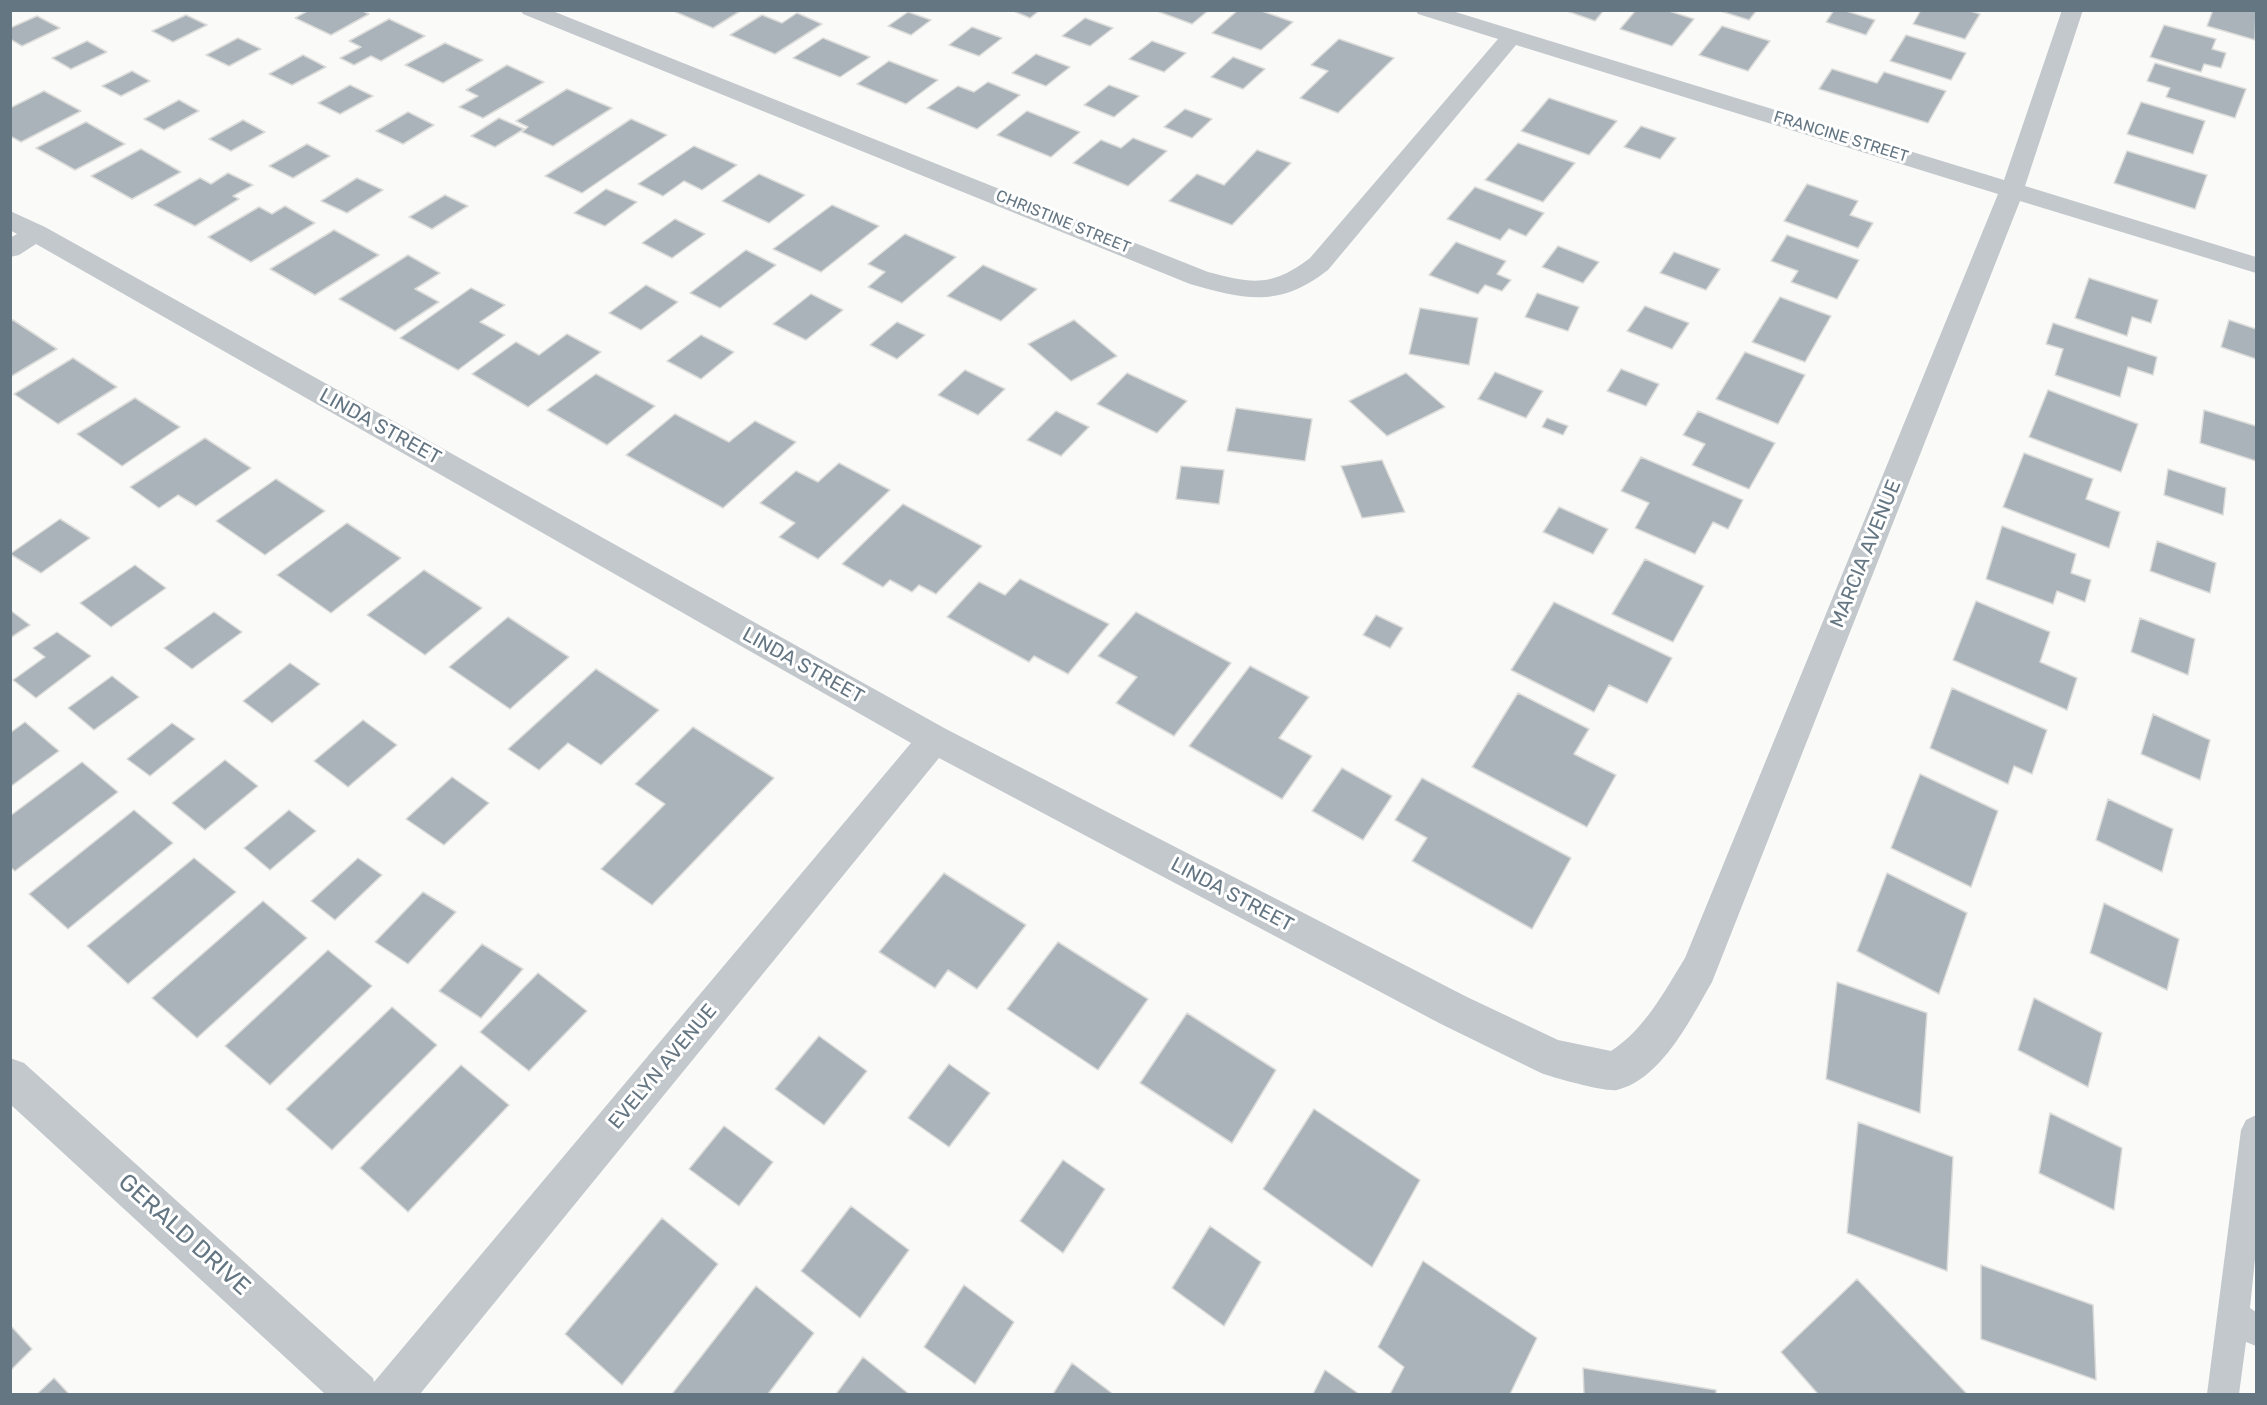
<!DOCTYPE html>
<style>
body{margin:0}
#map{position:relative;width:2267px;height:1405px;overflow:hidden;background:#fafaf8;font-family:Rubik,sans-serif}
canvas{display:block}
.frame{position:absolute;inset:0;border:12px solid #657683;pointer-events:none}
</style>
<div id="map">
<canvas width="2267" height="1405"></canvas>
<div class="frame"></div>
</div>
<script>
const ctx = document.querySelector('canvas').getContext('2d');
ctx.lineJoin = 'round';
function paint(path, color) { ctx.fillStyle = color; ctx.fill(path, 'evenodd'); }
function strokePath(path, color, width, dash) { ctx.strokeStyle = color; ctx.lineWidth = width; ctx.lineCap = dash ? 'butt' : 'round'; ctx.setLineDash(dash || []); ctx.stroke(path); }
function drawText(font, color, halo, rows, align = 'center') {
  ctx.font = font + ' Rubik,sans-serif'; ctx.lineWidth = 6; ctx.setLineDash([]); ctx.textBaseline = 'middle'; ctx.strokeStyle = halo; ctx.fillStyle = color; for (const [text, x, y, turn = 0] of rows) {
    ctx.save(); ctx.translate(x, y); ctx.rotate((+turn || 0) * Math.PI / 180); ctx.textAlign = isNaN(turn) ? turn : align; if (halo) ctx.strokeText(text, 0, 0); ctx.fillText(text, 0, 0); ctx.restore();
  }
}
const building = new Path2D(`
 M309,10H361L369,14L331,35L295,18Z
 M671,10H742L713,28Z
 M1011,10H1040L1030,18Z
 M1154,10H1209L1192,24Z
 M1238,10H1259L1293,22L1261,50L1212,33Z
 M1564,10H1604L1595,21Z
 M1636,10H1666L1694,19L1672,46L1620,29Z
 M1717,10H1757L1749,20Z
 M1834,10H1843L1875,20L1866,35L1826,22Z
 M1921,10H1967L1980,14L1965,39L1913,24Z
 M2213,10H2256L2255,40L2207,26Z
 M908,12L931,20L911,35L888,26Z
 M797,13L822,24L775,54L730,35L762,15L782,23Z
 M186,15L207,25L173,42L152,31Z
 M37,16L60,28L22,46L10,39V28Z
 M1085,18L1113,28L1090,46L1062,36Z
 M389,19L425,36L381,61L371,56L354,65L340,58L361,47L349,41Z
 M2164,25L2216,39L2212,49L2226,53L2221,68L2204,64L2201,72L2150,57Z
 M1722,26L1770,41L1748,71L1699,55Z
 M972,27L1002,38L979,56L949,45Z
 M1906,35L1966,53L1951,80L1890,61Z
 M238,38L261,49L229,66L206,55Z
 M823,38L870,57L840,77L793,58Z
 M1339,39L1394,58L1338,113L1300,98L1328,71L1311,65Z
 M87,41L107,52L71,69L52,58Z
 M1152,41L1186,53L1164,72L1129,59Z
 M445,43L483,60L443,83L405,65Z
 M1036,54L1070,67L1046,86L1012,73Z
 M303,55L326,67L292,85L269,74Z
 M1233,57L1265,69L1243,89L1211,77Z
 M889,61L938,80L906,104L857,84Z
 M2155,63L2246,89L2235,118L2166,97L2170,88L2147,81Z
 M507,65L544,82L483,118L459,107L478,96L466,90Z
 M1832,69L1877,83L1884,72L1946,91L1928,123L1819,89Z
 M132,71L150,81L121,96L102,86Z
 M988,82L1020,95L977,129L927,108L958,86L974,92Z
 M350,85L373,96L340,114L318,103Z
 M1109,85L1139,96L1114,117L1084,105Z
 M567,89L612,108L553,146L522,132L528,127L516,121Z
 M44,91L81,111L21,142L10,136V108Z
 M1549,98L1617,121L1589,155L1521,131Z
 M179,100L199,111L164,130L144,119Z
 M2141,102L2205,121L2193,154L2127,134Z
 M1185,109L1212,119L1192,138L1164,127Z
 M1027,111L1080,132L1051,157L997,135Z
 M408,112L434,125L403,144L376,131Z
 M499,118L524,129L495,147L471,136Z
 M631,119L667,135L582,193L545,176Z
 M243,120L265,132L231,151L209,139Z
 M86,122L125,144L75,170L36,148Z
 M1641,126L1676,138L1660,159L1624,147Z
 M1133,138L1167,151L1128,186L1073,163L1101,140L1121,148Z
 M1518,143L1575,163L1543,202L1485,180Z
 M307,144L330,156L293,178L269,166Z
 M694,146L737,165L702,190L684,181L663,196L638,184Z
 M141,149L181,172L132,199L91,176Z
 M1257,150L1291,163L1232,225L1169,201L1197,174L1224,185Z
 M2127,151L2207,175L2195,209L2114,183Z
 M228,173L253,185L233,196L239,199L195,226L154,205L200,178L211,184Z
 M759,174L805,195L769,223L722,201Z
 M357,178L383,190L347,213L321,201Z
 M1807,184L1858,201L1850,215L1873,223L1858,248L1784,221Z
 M1475,187L1544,213L1526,236L1509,229L1500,240L1447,219Z
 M606,189L637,202L605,226L574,213Z
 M445,195L468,206L432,229L409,217Z
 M832,205L879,226L821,272L773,249Z
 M285,206L315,223L251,262L208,237L259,207L272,214Z
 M675,219L705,234L672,258L642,243Z
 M334,230L379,255L315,295L270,269Z
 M905,234L956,257L902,303L868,287L885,272L868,264Z
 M1787,235L1859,260L1837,299L1791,282L1798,271L1771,261Z
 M1456,242L1506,261L1497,274L1511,280L1502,291L1485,285L1478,294L1429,275Z
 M1558,246L1599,262L1583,283L1542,267Z
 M746,250L776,265L720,308L690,293Z
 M1674,252L1720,269L1706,290L1660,273Z
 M408,255L440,273L415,289L439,302L395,331L339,299Z
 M983,265L1037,289L1001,321L947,296Z
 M2089,278L2158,300L2151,323L2132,317L2127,336L2075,318Z
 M646,285L678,302L641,330L609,313Z
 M471,288L505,305L480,322L505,335L458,370L400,338Z
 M1537,293L1579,307L1568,331L1525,317Z
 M811,294L843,310L806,340L773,324Z
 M1780,297L1831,316L1805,362L1752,342Z
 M1645,306L1689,323L1672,349L1627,331Z
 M1420,308L1478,318L1469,365L1409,354Z
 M13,320L57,349L10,377V321Z
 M1074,320L1117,356L1071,381L1028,344Z
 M2229,320L2256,329V359L2221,347Z
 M897,322L925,335L897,359L870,345Z
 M2053,323L2157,357L2153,375L2128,367L2120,397L2055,375L2063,349L2046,344Z
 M567,334L601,352L528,407L472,374L516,342L539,355Z
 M701,335L734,352L701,379L667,361Z
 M1745,352L1805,375L1778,424L1716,399Z
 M73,358L117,387L58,424L14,394Z
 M1621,369L1659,384L1646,406L1607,391Z
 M965,370L1005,389L978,415L938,395Z
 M1495,372L1543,391L1526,418L1478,399Z
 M1127,373L1187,401L1157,433L1097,404Z
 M1406,373L1445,407L1387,436L1349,401Z
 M596,374L655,406L607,445L547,410Z
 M2048,390L2138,424L2121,472L2029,437Z
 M135,398L180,427L122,466L77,434Z
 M1236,408L1312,419L1305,461L1227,451Z
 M2204,410L2256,426V461L2200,443Z
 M1056,411L1089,427L1061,456L1027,440Z
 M1698,411L1775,443L1749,489L1692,465L1705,444L1683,435Z
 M675,414L729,442L755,421L796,442L723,508L626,455Z
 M1547,418L1568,426L1563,435L1542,427Z
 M205,438L251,468L196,506L178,495L159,508L130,487Z
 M2024,453L2093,479L2086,499L2120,512L2109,548L2003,507Z
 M1641,457L1743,500L1728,529L1713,522L1695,554L1635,528L1649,503L1621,491Z
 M1382,460L1405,512L1362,518L1341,466Z
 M839,463L890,490L818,559L779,537L795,523L760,503L796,471L818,482Z
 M1181,466L1224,470L1219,504L1176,499Z
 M2168,469L2226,488L2223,515L2164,495Z
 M276,479L325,511L265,555L216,521Z
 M903,504L982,546L936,594L919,585L912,592L890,580L883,587L842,564Z
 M1559,507L1608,529L1593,554L1543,532Z
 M60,519L90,538L41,573L10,554Z
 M347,523L401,558L331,613L277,575Z
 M2002,526L2076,554L2071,573L2091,580L2085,602L2057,591L2053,604L1986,579Z
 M2157,541L2216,563L2210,593L2150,571Z
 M1645,559L1704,586L1673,642L1612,614Z
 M135,565L166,588L111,627L80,603Z
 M424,570L482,608L425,655L367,615Z
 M1020,579L1109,624L1068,674L1034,656L1029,662L947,617L979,582L1005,595Z
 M1976,601L2050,632L2040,662L2077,678L2067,710L1953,660Z
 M1554,602L1672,658L1647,703L1609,685L1594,712L1511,670Z
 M10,610L30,625L10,638Z
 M214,612L242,632L192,669L164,648Z
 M1136,612L1231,663L1174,736L1116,703L1137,677L1098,656Z
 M1376,615L1403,628L1390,648L1363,635Z
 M508,617L569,657L510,709L449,667Z
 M2140,618L2195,639L2188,675L2131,652Z
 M57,632L91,656L36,698L13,680L45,657L33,648Z
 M290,663L320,684L272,723L243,701Z
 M1250,666L1309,697L1279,738L1312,756L1282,799L1189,746Z
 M596,669L659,710L601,765L568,743L539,770L508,749Z
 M112,676L139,697L94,730L68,708Z
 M1952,688L2047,730L2032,774L2014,766L2008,784L1930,748Z
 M1518,693L1589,729L1574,754L1616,775L1587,827L1472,767Z
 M2153,714L2210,740L2200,780L2141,754Z
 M363,720L397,745L348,787L314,761Z
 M25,722L59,751L10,787V733Z
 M172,723L195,739L150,776L127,759Z
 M693,727L774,778L652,905L601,869L665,804L635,784Z
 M225,760L258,786L205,830L172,803Z
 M82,762L118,792L15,871L10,867V816Z
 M1342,768L1392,796L1363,840L1312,811Z
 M1920,774L1998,811L1971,887L1891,848Z
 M452,777L489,803L444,845L406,819Z
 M1422,778L1571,858L1532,929L1412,861L1427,838L1395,820Z
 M2108,799L2173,829L2162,872L2096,840Z
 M134,810L173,843L68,929L29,894Z
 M289,810L316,831L270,870L244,848Z
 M194,858L236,892L128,984L87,946Z
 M358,858L382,875L335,920L311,901Z
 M944,873L1026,925L977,989L948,970L935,988L879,952Z
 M1887,873L1967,913L1939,994L1857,951Z
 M423,892L456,912L408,964L375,942Z
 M263,901L307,938L197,1038L152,998Z
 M2104,903L2179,939L2167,990L2090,953Z
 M1058,942L1148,999L1098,1070L1007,1009Z
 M482,944L523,969L481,1018L439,991Z
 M328,950L372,986L270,1085L225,1046Z
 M538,973L587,1011L529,1071L480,1032Z
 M1837,982L1927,1013L1920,1113L1826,1079Z
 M2034,998L2102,1033L2088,1087L2018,1050Z
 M392,1007L437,1045L332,1150L286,1109Z
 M1187,1013L1276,1070L1232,1143L1140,1083Z
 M819,1036L867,1071L824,1125L775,1089Z
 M949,1064L990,1093L949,1147L908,1118Z
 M461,1065L509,1105L408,1212L360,1168Z
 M1314,1109L1420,1180L1372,1267L1263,1189Z
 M2050,1113L2122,1148L2114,1210L2039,1173Z
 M1858,1122L1953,1157L1947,1271L1847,1233Z
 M724,1126L773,1162L739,1206L689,1169Z
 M1063,1160L1105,1189L1063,1253L1020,1221Z
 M851,1206L909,1250L860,1318L801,1271Z
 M662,1218L718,1264L622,1385L565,1334Z
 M1210,1226L1261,1262L1224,1326L1172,1288Z
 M1423,1261L1537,1338L1510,1394H1390L1404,1367L1378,1347Z
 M1981,1265L2093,1305L2096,1380L1981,1339Z
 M1857,1279L1967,1394H1818L1781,1352Z
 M964,1285L1014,1322L975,1384L924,1347Z
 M756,1286L814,1333L768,1394H672Z
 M10,1325L32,1349L10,1371Z
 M863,1357L909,1394H836Z
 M1072,1363L1113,1394H1053Z
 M1583,1368L1716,1390V1394H1584Z
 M1325,1370L1359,1394H1313Z
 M54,1378L69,1394H37Z`);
paint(building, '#aab3b9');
strokePath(building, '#dcdcda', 1.5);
paint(new Path2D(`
 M2256,1115V1249L2250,1308L2256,1312V1346L2246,1342L2239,1394H2207L2241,1130L2246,1120Z`), '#c3c8cc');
paint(new Path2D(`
 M520,10H550L1208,272C1253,284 1272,287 1310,258L1498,39L1418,14L1415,10H1449L2004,180L2062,10H2083L2025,186L2256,257V273L2020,201L1712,982C1691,1018 1662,1079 1617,1090C1605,1092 1554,1078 1541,1073L1439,1023L939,758L420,1394H325L10,1104V1058L24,1063L373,1378L374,1382L911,743L36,244L19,255L10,257V238L17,234L10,230V211L45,227L946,729L1467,997L1558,1040L1611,1051C1645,1029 1664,992 1685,958L1998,194L1516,45L1328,270C1279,308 1246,300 1190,284L523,14Z`), '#c3c8cc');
drawText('16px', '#657683', '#fff', [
 ["FRANCINE STREET",1841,137,17],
 ["CHRISTINE STREET",1063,222,22]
]);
drawText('20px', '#657683', '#fff', [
 ["LINDA STREET",380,427,29],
 ["MARCIA AVENUE",1866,554,-68],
 ["LINDA STREET",803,666,29],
 ["LINDA STREET",1232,895,28],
 ["EVELYN AVENUE",663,1067,-50]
]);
drawText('24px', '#657683', '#fff', [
 ["GERALD DRIVE",184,1235,42]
]);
</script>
